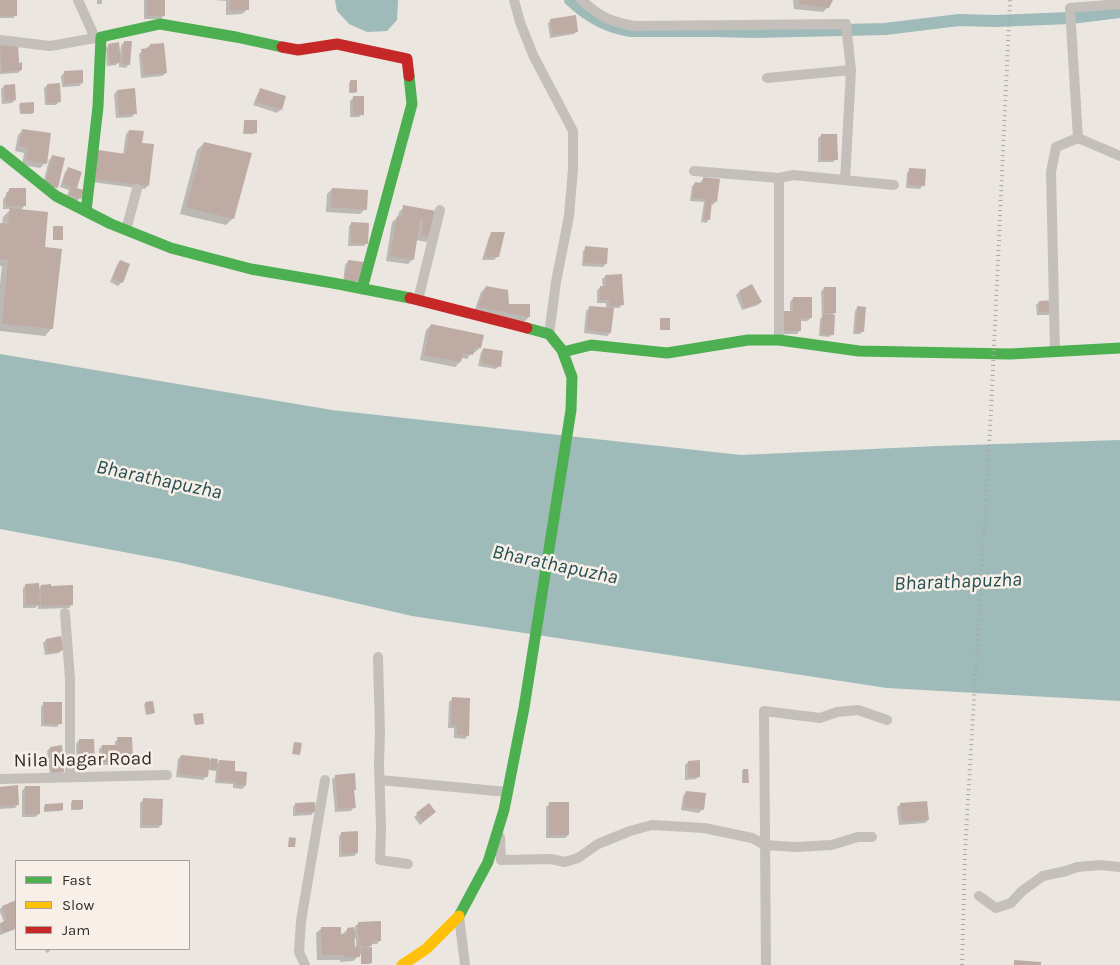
<!DOCTYPE html>
<style>
body{margin:0}
#map{position:relative;width:1120px;height:965px;overflow:hidden;background:#ece6e0;font-family:Karla,sans-serif}
canvas{display:block}
.legend{position:absolute;left:15px;top:860px;width:175px;height:90px;box-sizing:border-box;background:#f8f0e8;border:1px solid #aaa29b;margin:0;padding:6px 9px;list-style:none;font-size:15px;color:#342c28}
.legend li{display:flex;align-items:center;gap:10px;height:25px}
.legend b{width:25px;border:1px solid #aaa29b}
</style>
<div id="map">
<canvas width="1120" height="965"></canvas>
<ul class="legend">
<li><b style="height:6px;background:#4caf50"></b>Fast</li>
<li><b style="height:6px;background:#ffc107"></b>Slow</li>
<li><b style="height:6px;background:#c62828"></b>Jam</li>
</ul>
</div>
<script>
const ctx = document.querySelector('canvas').getContext('2d');
ctx.lineJoin = 'round';
function paint(path, color) { ctx.fillStyle = color; ctx.fill(path, 'evenodd'); }
function strokePath(path, color, width, dash) { ctx.strokeStyle = color; ctx.lineWidth = width; ctx.lineCap = dash ? 'butt' : 'round'; ctx.setLineDash(dash || []); ctx.stroke(path); }
function drawText(font, color, halo, rows, align = 'center') {
  ctx.font = font + ' Karla,sans-serif'; ctx.lineWidth = 5; ctx.setLineDash([]); ctx.textBaseline = 'middle'; ctx.strokeStyle = halo; ctx.fillStyle = color; for (const [text, x, y, turn = 0] of rows) {
    ctx.save(); ctx.translate(x, y); ctx.rotate((+turn || 0) * Math.PI / 180); ctx.textAlign = isNaN(turn) ? turn : align; if (halo) ctx.strokeText(text, 0, 0); ctx.fillText(text, 0, 0); ctx.restore();
  }
}
paint(new Path2D(`
 M335,0H398L397,20L387,31L367,32L349,24L337,11Z
 M0,354L332,410L741,455L937,446L1120,440V701L887,688L412,616L177,562L0,529Z`), '#9ebbba');
paint(new Path2D(`
 M0,0H16V15L13,18H0Z
 M97,0H102V3L101,4H97Z
 M144,0H164V15L161,19H144Z
 M214,0H247L248,9L242,14L226,15V1Z
 M793,0H832L828,7L823,12L794,9Z
 M551,20L577,31L574,34L550,38L548,23Z
 M124,42L129,64L126,68L119,67V62L116,65L107,66L106,48L109,45L120,55L121,45Z
 M150,45L166,73L162,76L141,78L139,54Z
 M0,46H1L18,64L21,70L18,73L0,74Z
 M65,72L82,83L79,86L62,87L61,76Z
 M351,82L356,92L355,93H349V83Z
 M48,85L59,102L56,105H45L44,88Z
 M4,86L15,100L12,103L2,104L1,89Z
 M261,89L285,97L280,110L277,113L253,105L258,93Z
 M117,91L135,113L132,117L116,118L114,94Z
 M353,98L362,114L359,117H350V101Z
 M21,104L33,112L32,114H20L19,105Z
 M245,121L255,133L254,134H243L244,123Z
 M23,130L45,163L40,168L22,165L24,153L15,151L18,135Z
 M129,131L141,144L148,185L145,189L92,182L123,155L126,134Z
 M822,135L836,159L833,162H818V138Z
 M204,143L233,218L226,225L180,214L197,150Z
 M53,156L64,159L42,188L49,160Z
 M68,169L80,198L76,202L66,198L69,190L60,187L65,172Z
 M910,169L923,185L920,189L906,188L907,173Z
 M704,178L716,201L713,205L711,204L709,219L706,223L701,222L704,202L690,201L692,186L695,183L700,184L701,181Z
 M332,189L365,209L360,214L326,212L327,194Z
 M9,190L25,205L20,211L43,248L52,328L45,336L0,331V284L2,266H0V225H2L3,217L11,209H3V199L6,196V193Z
 M404,207L435,212L431,237L426,242L416,240L413,259L408,264L386,261L392,222L398,217L399,212Z
 M352,223L367,243L364,246H348L349,226Z
 M492,233L498,256L494,260H482L489,237Z
 M586,248L606,264L603,267L582,266L583,251Z
 M120,261L128,265L122,282L118,286L110,282L117,265Z
 M348,262L357,285L343,283L345,265Z
 M606,276L622,305L619,308H613L610,333L607,336L584,333L586,311L589,308L606,309V303H597V291L600,287H603L602,279Z
 M486,287L507,306H529V317L524,322L474,312L481,292Z
 M824,288L835,313L831,316L833,334L829,337L819,336L820,319L822,317L821,292Z
 M739,292L761,302L758,305L742,310L736,295Z
 M793,298L811,318L807,321H800V330L797,334H782L790,312V302Z
 M1039,302L1053,315H1037L1036,305Z
 M858,307L863,331L860,334H853L855,311Z
 M431,325L480,348L474,353L472,352L467,359L461,358L460,362L455,367L420,360L426,330Z
 M484,349L499,366L496,369L478,366L481,352Z
 M26,585L38,589L41,586L72,604L69,608L38,609V605L35,608H23V588Z
 M46,640L62,650L59,653L45,655L43,643Z
 M452,699L468,735L465,739L454,738V728H448L449,702Z
 M44,703L60,723L57,727L41,726V707Z
 M146,703L154,712L152,714L146,715L144,705Z
 M118,739L131,761L128,764L100,765L99,749L102,746H115V742Z
 M79,740L94,763L91,766H77L76,744Z
 M50,748L63,771L60,774L50,775L47,751Z
 M181,756L208,763L211,759L217,764L220,761L233,772L245,786L242,789L233,788V784L215,783L216,771L207,770L206,777L203,780L176,777L178,759Z
 M688,762L699,776L696,779L685,780V765Z
 M743,770L747,782L746,783H742V771Z
 M336,776L353,791L354,807L351,811L335,812L332,779Z
 M25,787L39,814L35,817H22V791Z
 M0,788L18,804L15,808L0,809Z
 M686,792L702,809L699,813L681,810L683,796Z
 M143,800L161,825L158,828H140V803Z
 M72,801L82,809L80,810H71V803Z
 M296,804L314,812L311,815L293,816V807Z
 M549,804L568,835L565,838H546V807Z
 M901,804L928,820L925,823L899,825L897,807Z
 M46,805L62,810L61,811L44,812V806Z
 M429,805L431,815L420,825L414,817Z
 M342,833L357,853L354,856L339,857V836Z
 M16,901V929L0,935V924L4,922L0,912V909L2,907Z
 M359,923L380,940L377,944H370V946L367,949L371,963L369,964H361V954L353,961L340,962V960H317L316,933L322,928L340,936L348,929H355V926ZM353,939H356V948H353Z
 M44,949H52L47,953Z`), '#0003');
strokePath(new Path2D(`
 M570,0C588,17 607,28 631,31H714L755,32L885,29L959,20L995,21L1071,18L1120,12`), '#9ebbba', 12);
paint(new Path2D(`
 M0,0H17V16H0Z
 M147,0H165V16H147Z
 M230,0H249V10H230Z
 M799,0H833L829,8L799,4Z
 M576,15L578,32L553,35L550,19Z
 M124,41H132L130,65L122,64Z
 M119,42L121,62L110,64L108,44Z
 M18,43L19,63L22,62V70L2,72L0,44Z
 M164,43L167,73L144,75L141,49L150,48V44Z
 M83,70V83L64,84V71Z
 M350,80H357V92H350Z
 M60,83L61,102L47,103V84Z
 M15,84L16,100L5,101L4,85Z
 M135,88L137,114L119,115L117,90Z
 M260,88L286,96L282,110L256,102Z
 M353,96H364V115H353Z
 M34,102V113H21L20,103Z
 M244,120H257V133H244Z
 M22,129L51,133L47,164L26,160L28,148L19,146Z
 M129,130L144,131L142,143L154,144L149,186L95,179L98,150L126,154Z
 M821,134H837L838,160H821Z
 M204,142L252,153L234,219L186,207Z
 M52,155L65,158L58,188L45,185Z
 M68,167L82,172L77,188L84,190L81,199L69,195L71,187L63,184Z
 M909,168L926,169L925,186L908,185Z
 M703,177L720,179L717,202L712,201L710,220L704,219L706,199L692,198L695,182L703,183Z
 M9,188H26V206H6V195H9Z
 M332,188L368,190L367,210L331,207Z
 M403,205L436,211L432,237L421,235L423,220H420L414,260L390,256L397,216L402,217Z
 M10,208L48,212L45,247L62,249L53,329L2,324L8,260L0,259V223L8,224Z
 M351,222L369,223L368,244L351,243Z
 M53,226H63V240H53Z
 M491,232H505L499,257H485Z
 M585,246L608,248L607,264L584,263Z
 M120,260L130,264L123,283L112,279Z
 M348,260L364,262L361,282L345,280Z
 M622,274L624,305L609,306V300H600V286H606L605,275Z
 M752,284L762,302L745,308L739,291Z
 M486,286L508,290L509,304H530V317L478,307Z
 M824,287H836V313H824Z
 M793,297H812V318H801V331H784V311H793Z
 M1058,300V312H1039V301Z
 M589,306L614,308L611,333L587,330Z
 M857,306L866,307L864,332L856,331Z
 M823,314L835,315L834,335L821,334Z
 M660,318H670V330H660Z
 M431,324L484,335L481,348L475,347L473,355L463,353L461,362L424,355Z
 M483,348L503,351L501,367L481,363Z
 M39,583L40,605H26L25,584Z
 M51,584V586L73,585V605L41,606V585Z
 M61,636L64,650L48,653L46,639Z
 M452,697L470,698L469,736L457,735V725H451Z
 M153,701L155,713L147,714L145,702Z
 M43,702H62V724H44Z
 M203,713L204,724L195,725L193,714Z
 M117,737H132L133,761L102,762V745H118Z
 M79,739H94L95,763L79,764Z
 M294,742L302,743L300,755L292,754Z
 M62,745L64,772L52,773L50,747Z
 M181,755L210,758L208,777L179,774Z
 M211,758L218,759L217,770L210,769Z
 M219,760L235,761V771L247,772L246,786L236,785V782L218,781Z
 M700,760V777H688V761Z
 M743,769H748L749,783H743Z
 M355,773L356,790H354L356,808L338,809L335,775Z
 M18,785L19,805L0,806V787Z
 M25,786H40V814H25Z
 M686,791L706,793L704,810L684,807Z
 M143,798L163,799L162,825H142Z
 M72,800H83V809H72Z
 M927,801L929,820L902,822L900,803Z
 M315,802L316,812L296,813L295,803Z
 M549,802H569V835H549Z
 M63,803V810L45,811V804Z
 M429,803L436,812L423,822L416,813Z
 M358,831V853L342,854L341,832Z
 M289,837L296,838L295,847H288Z
 M16,900V928L3,933L0,923L7,920L2,906Z
 M381,921V941H372V946H360V957H345L344,955H322L321,927H341V934H347V928L354,927L355,947L359,946L358,922Z
 M372,947V963L361,964V948Z
 M1014,960L1041,962V965H1014Z`), '#beaba4');
strokePath(new Path2D(`
 M78,0L95,38
 M514,0L520,22L533,55L573,131V169L569,216L556,282L549,334
 M581,0C601,17 608,21 634,26L846,24L851,70
 M0,40L50,46L101,37
 M767,78L851,70L845,180
 M1078,138L1120,156
 M694,171L779,178V340
 M779,178L793,175L894,185
 M126,230L137,189
 M418,300L440,210
 M1055,352L1051,172L1056,147L1078,138L1070,8L1120,4
 M65,613L70,679V778
 M378,657L380,733L379,763L381,828L380,860L408,864
 M0,779L167,775
 M380,780L507,792
 M500,837L501,860L551,859L565,862L578,858L598,844L630,831L652,825L704,828L752,838L765,845L796,847L831,845L858,837H872
 M979,896L996,908L1011,903L1022,891L1043,876L1066,871L1077,867L1100,865L1120,867
 M459,916L465,965
 M305,965L299,952L301,921L325,780
 M766,965L764,711L820,718L837,712L858,710L887,720`), '#c4bfba', 10);
strokePath(new Path2D(`
 M0,151L56,196L111,224L171,248L251,269L333,283L410,298
 M86,211L98,107L101,37L160,24L236,37L282,47
 M362,289L412,104L409,76
 M563,352L591,345L667,353L748,340H779L859,351L1010,354L1120,348
 M459,916L488,862L504,810L524,708L571,410L572,377L562,350L549,334L527,328`), '#4caf50', 11);
strokePath(new Path2D(`
 M402,965L426,949L459,916`), '#ffc107', 11);
strokePath(new Path2D(`
 M282,47L298,50L337,44L407,59L409,76
 M410,298L527,328`), '#c62828', 11);
strokePath(new Path2D(`
 M962,965L965,851L991,411L1010,0`), '#aca7a3', 4, [1, 4]);
drawText('19px', '#342c28', '#f8f0e8', [
 ["Nila Nagar Road",83,760,-1]
]);
drawText('italic 20px', '#214f52', '#f8f0e8', [
 ["Bharathapuzha",159,480,12],
 ["Bharathapuzha",555,565,12],
 ["Bharathapuzha",958,582,-2]
]);
</script>
